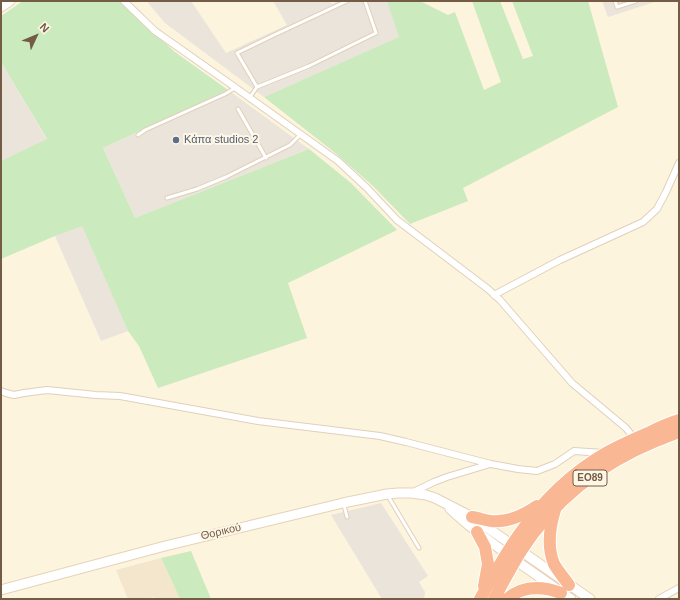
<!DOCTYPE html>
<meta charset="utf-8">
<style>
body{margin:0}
#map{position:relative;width:680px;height:600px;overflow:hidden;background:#fdf4de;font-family:Arial,sans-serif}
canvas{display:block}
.frame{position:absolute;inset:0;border:2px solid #735b46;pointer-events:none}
.north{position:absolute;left:16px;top:16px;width:40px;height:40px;-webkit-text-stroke:3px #fff7e5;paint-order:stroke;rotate:46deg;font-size:11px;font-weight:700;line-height:16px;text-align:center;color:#735b46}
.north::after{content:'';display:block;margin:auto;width:14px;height:18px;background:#735b46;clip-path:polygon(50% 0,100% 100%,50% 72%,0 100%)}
</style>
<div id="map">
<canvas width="680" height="600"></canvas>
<div class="frame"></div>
<div class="north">N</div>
</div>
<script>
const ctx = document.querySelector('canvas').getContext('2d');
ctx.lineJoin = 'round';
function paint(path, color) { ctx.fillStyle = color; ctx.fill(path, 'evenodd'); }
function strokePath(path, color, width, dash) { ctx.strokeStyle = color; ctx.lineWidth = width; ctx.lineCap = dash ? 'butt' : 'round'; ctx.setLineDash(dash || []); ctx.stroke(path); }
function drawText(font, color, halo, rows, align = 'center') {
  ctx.font = font + ' Arial,sans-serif'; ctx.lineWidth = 4; ctx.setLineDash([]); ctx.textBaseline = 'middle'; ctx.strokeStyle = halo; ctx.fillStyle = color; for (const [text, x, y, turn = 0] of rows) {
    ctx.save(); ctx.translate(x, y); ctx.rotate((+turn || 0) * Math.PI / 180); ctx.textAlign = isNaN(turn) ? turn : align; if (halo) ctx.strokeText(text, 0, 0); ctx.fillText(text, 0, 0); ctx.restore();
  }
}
paint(new Path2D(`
 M161,558L180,599H155L154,597L148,599H128L116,570Z`), '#f4e6cd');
paint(new Path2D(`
 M151,1H191L226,53L287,25L273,1H330L332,4L338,1H387L400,37L264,97L165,23L148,3Z
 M602,1H658L608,17Z
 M1,62L47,140L1,161Z
 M228,90L309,149L135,218L103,148Z
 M82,225L128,331L101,341L55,236Z
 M381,503L428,576L419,582L425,592L424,599H382L331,515Z`), '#eae4db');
paint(new Path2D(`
 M23,1H119L175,52L228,90L103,148L135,218L309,149L351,183L397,230L288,283L307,338L158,388L139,346L128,331L82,226L55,236L1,259V161L47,139L1,62V16Z
 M387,1H420L448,15L455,12L484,90L501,82L472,1H500L523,59L533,56L512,1H588L618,107L463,188L468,201L410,224L373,186L334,152L264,97L399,37Z
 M191,551L209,594L211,599H180L161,558Z`), '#cbeabd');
const lane = new Path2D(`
 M615,1L617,7L636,1
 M257,87L237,53L272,36L347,1
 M250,97L257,87L309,66L376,33L365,1
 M238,109L266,158
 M138,135L145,130L225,94L235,88
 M167,198L197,189L226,177L290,145L301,134
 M388,496L419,548
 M344,505L347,517`);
const street = new Path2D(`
 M124,1L155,31L236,88L338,161L367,188L397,220L488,289L500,300L572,383L626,428L634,438
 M494,295L560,260L643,222L657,209L666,192L679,163
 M1,391L6,393L14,395L24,393L47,390L96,395L120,396L258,421L380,436L406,442L491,464L518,469L537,471L555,464L574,451L604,453
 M411,493L434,482L447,477L490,464
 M659,599L679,588`);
const secondary = new Path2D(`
 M1,7L10,1
 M450,509L467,524L515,560L571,599
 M1,590L165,546L343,503L387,494L398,493H411L426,495L435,498L472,517L590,599`);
const highway = new Path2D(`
 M555,510C550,526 547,547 554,564C558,571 564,578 569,585
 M472,517C478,518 485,520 491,521C508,523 523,515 537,506
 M477,532L485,547L488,564L484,586
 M480,599C492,578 504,556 518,536C541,503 571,473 606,453C620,445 634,439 648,433C658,428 668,423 679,420
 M494,599C503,583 511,567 521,551C554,500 600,464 656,441C664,438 671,435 679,432
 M507,599C523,585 542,586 561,593`);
strokePath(lane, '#e0d0bb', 5);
strokePath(street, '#e0d0bb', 8);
strokePath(secondary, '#e6d2b8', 11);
strokePath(highway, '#fff', 14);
strokePath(lane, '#fff', 3);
strokePath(street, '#fff', 6);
strokePath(secondary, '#fff', 9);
strokePath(highway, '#f9b893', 12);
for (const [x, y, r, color] of [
 [176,140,4,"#5c6f8a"]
]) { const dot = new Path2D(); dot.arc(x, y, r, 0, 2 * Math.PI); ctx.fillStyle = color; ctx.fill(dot); strokePath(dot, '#fff7e5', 1.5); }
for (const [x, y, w] of [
 [590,478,34]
]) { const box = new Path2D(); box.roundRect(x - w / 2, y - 8, w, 16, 3); ctx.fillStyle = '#fff7e5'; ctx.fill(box); strokePath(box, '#735b46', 1); }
drawText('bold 10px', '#735b46', null, [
 ["ΕΟ89",590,478]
]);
drawText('11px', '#4e5e75', '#fff7e5', [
 ["Κάπα studios 2",184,140]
], 'left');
drawText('11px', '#735b46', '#fff7e5', [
 ["Θορικού",221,532,-13]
]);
</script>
